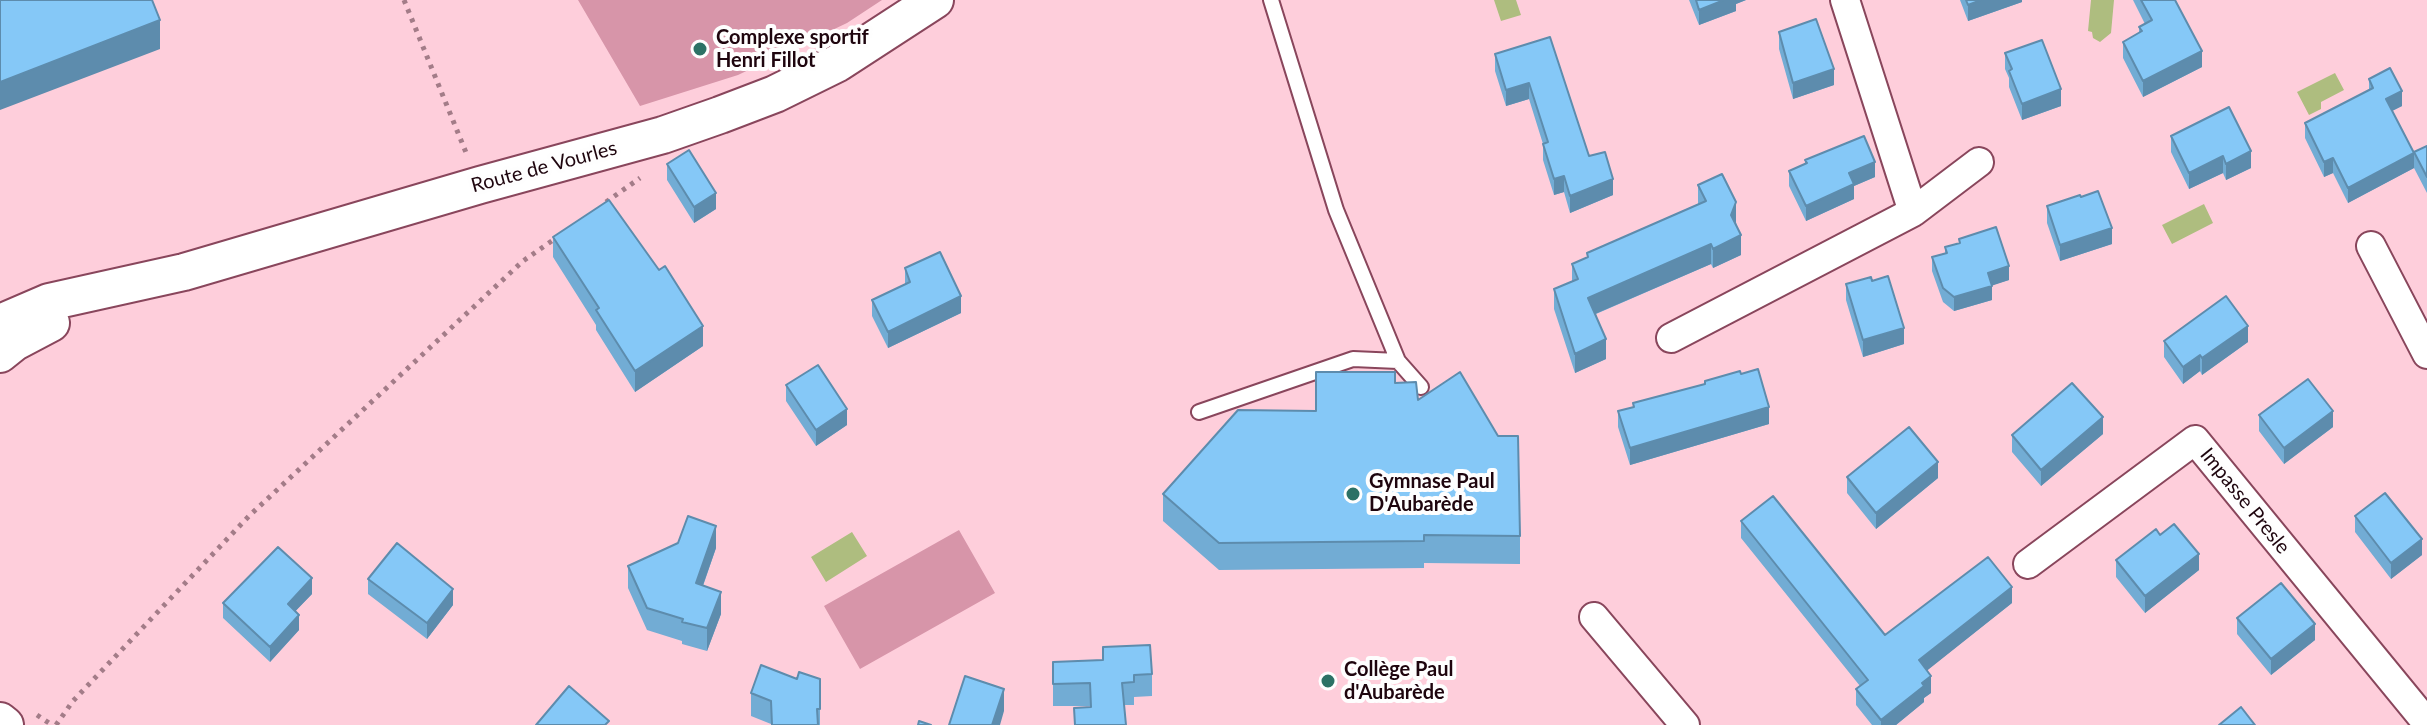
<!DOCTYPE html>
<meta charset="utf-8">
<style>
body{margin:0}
canvas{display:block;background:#fecedb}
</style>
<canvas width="2427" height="725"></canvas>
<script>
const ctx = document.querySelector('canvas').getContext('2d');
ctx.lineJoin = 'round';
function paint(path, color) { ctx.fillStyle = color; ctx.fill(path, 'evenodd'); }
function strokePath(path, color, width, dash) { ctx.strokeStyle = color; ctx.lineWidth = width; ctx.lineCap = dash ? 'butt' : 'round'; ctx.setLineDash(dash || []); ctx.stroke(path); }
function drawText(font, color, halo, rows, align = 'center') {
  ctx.font = font + ' Lato,sans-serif'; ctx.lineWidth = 8; ctx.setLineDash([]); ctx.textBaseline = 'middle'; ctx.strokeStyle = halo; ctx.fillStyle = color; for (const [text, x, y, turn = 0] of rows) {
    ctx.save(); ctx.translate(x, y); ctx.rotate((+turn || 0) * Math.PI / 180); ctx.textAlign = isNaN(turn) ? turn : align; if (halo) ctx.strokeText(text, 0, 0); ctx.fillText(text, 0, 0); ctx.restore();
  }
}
paint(new Path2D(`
 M578,0H882L847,23L738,75L640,106Z
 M959,530L995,593L860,669L824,606Z`), '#d795a9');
paint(new Path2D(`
 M1494,0H1516L1521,15L1501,21Z
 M2091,0H2114L2111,33L2100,42L2093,38L2092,32L2088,31Z
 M2335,73L2344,90L2321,102V109L2309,115L2297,92Z
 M2204,204L2213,223L2172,244L2162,225Z
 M852,532L867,556L826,582L811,557Z`), '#aebd7f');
const service = new Path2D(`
 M1271,0L1336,210L1398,361L1421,387
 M1199,412L1353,359L1398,361`);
const minor = new Path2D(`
 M1913,212L1979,162
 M2371,246L2427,354
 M1671,338L1913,212L1845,0
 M2028,564L2195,440L2427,723
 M1594,617L1685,725`);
const tertiary = new Path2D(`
 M0,323L49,302L184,272L480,185L663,135L720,115L775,94L838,63L935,0
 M0,354L15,342L51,323
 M0,721L5,725`);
strokePath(service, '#89465c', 18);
strokePath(minor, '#89465c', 32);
strokePath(tertiary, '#89465c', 40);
strokePath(new Path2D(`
 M404,0L467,155
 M606,202L640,178
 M37,715L52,725
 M56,725L73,701L249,516L523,261L556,238`), '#a37c88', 5, [4, 6]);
strokePath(service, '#fff', 14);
strokePath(minor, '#fff', 28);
strokePath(tertiary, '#fff', 36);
paint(new Path2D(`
 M1689,0H1746L1736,4V11L1699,25Z
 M1960,0H2022V2L1968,21Z
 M2133,0H2175L2202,67L2143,97L2123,58V42L2139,33V27L2145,24Z
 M1779,32L1834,85L1793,99L1779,49Z
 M1550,37L1589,156L1613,195L1570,213L1564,192L1554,195L1543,160V144L1529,99L1506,106L1495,71V54Z
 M2005,53L2061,106L2022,120L2009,87V78L2005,69Z
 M2369,79L2402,106L2392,111L2414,168L2348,203L2333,173L2324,177L2305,138V123L2369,91Z
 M2171,136L2251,168L2226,180L2223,173L2189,189L2171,152Z
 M2427,146V193L2414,168V152Z
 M1805,160L1875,177L1854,186V199L1806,221L1789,186V171L1805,164Z
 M667,164L716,209L694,223L667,180Z
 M1698,185L1736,222L1741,255L1713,268L1711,264L1596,314L1606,359L1575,373L1554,309V289L1572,282V264L1587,258V253L1698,204Z
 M2047,206L2112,244L2060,261L2047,223Z
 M553,237L703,346L635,392L596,330V325L553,257Z
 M1959,239L2009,280L1992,285V300L1954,311L1943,302L1932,271V257L1945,253V247L1959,243Z
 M905,268L961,313L888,348L872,316V300L905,285Z
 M1846,284L1904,344L1863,357L1846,300Z
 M2164,341L2248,342L2202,375L2200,371L2183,384L2164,357Z
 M1705,381L1769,424L1630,465L1618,427V411L1633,407V403L1705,384Z
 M1395,383L1418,400L1520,536V564L1424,563V568L1219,570L1163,521V494L1316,411Z
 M786,385L847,425L816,446L786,401Z
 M2259,415L2333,427L2284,464L2259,431Z
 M2103,434L2041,486L2012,452V435Z
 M1847,477L1938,478L1876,529L1847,493Z
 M2355,516L2422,555L2391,579L2355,532Z
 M1741,521L1885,635L2012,603L1927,670L1931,693L1924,698V702L1896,725H1872L1856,705V689L1860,686L1741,538Z
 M2160,535L2199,570L2145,613L2116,577V560Z
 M678,543L716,548L703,586L721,614L707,651L682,644V641L647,630L628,588V566Z
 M368,579L453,605L427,639L368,594Z
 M312,594L295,611L299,630L270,662L223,618V603Z
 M2237,618L2315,640L2271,675L2237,634Z
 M1053,662L1152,674V696L1134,697V705H1124L1126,725H1074V708L1090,707V706H1053Z
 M797,679H820V725H771V724L751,716V693Z`), '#72acd4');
paint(new Path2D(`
 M1724,0H1746L1736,4V11L1699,25V10Z
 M1981,0H2022V2L1968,21V5Z
 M160,20V49L0,110V82Z
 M2202,51V67L2143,97V81Z
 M1834,69V85L1793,99V83Z
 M1529,83V99L1506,106V90Z
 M2061,89V106L2022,120V104Z
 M2402,91V106L2386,114V99Z
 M2251,151V168L2226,180V164Z
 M2414,153V168L2348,203V188Z
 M2223,156V173L2189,189V173Z
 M2333,158V173L2324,177V162Z
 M1875,162V177L1854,186V199L1806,221V206L1849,173Z
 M1564,176V192L1554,195V179Z
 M1613,179V195L1570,213V196Z
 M716,193V209L694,223V207Z
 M1736,202V222L1731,235V215Z
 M2112,228V244L2060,261V245Z
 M1741,235V255L1713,268V249Z
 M1711,244V264L1588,317V298Z
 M2009,266V280L1988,287V273Z
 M1992,286V300L1954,311V297Z
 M961,296V313L888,348V332Z
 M703,326V346L635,392V371Z
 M2248,326V342L2202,375V358Z
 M1904,328V344L1863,357V340Z
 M1606,339V359L1575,373V354Z
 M2200,355V371L2183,384V367Z
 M1769,407V424L1630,465V448Z
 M847,409V425L816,446V430Z
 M2333,411V427L2284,464V448Z
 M2103,417V434L2041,486V470Z
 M1938,462V478L1876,529V513Z
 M716,526V548L696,605V583Z
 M2422,539V555L2391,579V563Z
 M2199,554V570L2145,613V596Z
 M312,578V594L288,619V604Z
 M2012,587V603L1919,677V660Z
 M453,589V605L427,639V623Z
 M721,592V614L707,651V628Z
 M299,615V630L270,662V647Z
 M2315,624V640L2271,675V659Z
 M1931,676V693L1924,698V702L1896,725H1881V720Z
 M1004,689V711L1000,725H992Z`), '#5d8cad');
const building = new Path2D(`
 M0,0H152L160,20L0,82Z
 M1696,0H1724L1699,10Z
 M1966,0H1981L1968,5Z
 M2141,0H2175L2202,51L2143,81L2123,42L2142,31L2139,27L2152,20Z
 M1816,19L1834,69L1793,83L1779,32Z
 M1550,37L1589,156L1605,152L1613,179L1570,196L1564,176L1554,179L1543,144L1548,142L1529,83L1506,90L1495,54Z
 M2042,40L2061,89L2022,104L2009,71L2012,69L2005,53Z
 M2390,68L2402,91L2386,99L2414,153L2348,188L2333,158L2324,162L2305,123L2373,88L2369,79Z
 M2229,107L2251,151L2226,164L2223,156L2189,173L2171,136Z
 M1864,136L1875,162L1849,173L1854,184L1806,206L1789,171L1807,163L1805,160Z
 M2427,146V177L2414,152Z
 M689,150L716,193L694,207L667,164Z
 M1722,174L1736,202L1731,215L1741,235L1713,249L1711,244L1588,298L1606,339L1575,354L1554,289L1578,279L1572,264L1588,257L1587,253L1706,201L1698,185Z
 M2098,191L2112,228L2060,245L2047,206L2080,195L2081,197Z
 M609,200L659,270L665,266L703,326L635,371L596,310L599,308L553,237Z
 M1996,227L2009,266L1988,273L1992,286L1954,297L1943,288L1932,257L1947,253L1945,247L1960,243L1959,239Z
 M940,252L961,296L888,332L872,300L910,282L905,268Z
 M1888,276L1904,328L1863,340L1846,284L1871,277L1872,281Z
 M2226,296L2248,326L2202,358L2200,355L2183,367L2164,341Z
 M818,365L847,409L816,430L786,385Z
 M1758,369L1769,407L1630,448L1618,411L1634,407L1633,403L1705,384V381L1740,371L1741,374Z
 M1316,372H1395V383L1416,382L1418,400L1460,372L1498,436H1518L1520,536L1424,535V541L1219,543L1163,494L1238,410L1316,411Z
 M2308,379L2333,411L2284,448L2259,415Z
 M2072,383L2103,417L2041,470L2012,435Z
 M1909,427L1938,462L1876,513L1847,477Z
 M2385,493L2422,539L2391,563L2355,516Z
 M1773,496L1885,635L1988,557L2012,587L1919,660L1931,676L1922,683L1924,686L1881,720L1856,689L1868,680L1741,521Z
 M688,516L716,526L696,583L721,592L707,628L682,622L683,619L647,608L628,566L678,543Z
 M2174,524L2199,554L2145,596L2116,560L2156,529L2160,535Z
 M397,543L453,589L427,623L368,579Z
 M278,547L312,578L288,604L299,615L270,647L223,603Z
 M2281,583L2315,624L2271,659L2237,618Z
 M1150,645L1152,674L1134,675V682L1122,683L1126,725H1075L1074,708L1091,707L1090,683L1053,684V662L1103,660V647Z
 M761,665L797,679L799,672L820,679V709H817L818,725H772L771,701L751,693Z
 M965,676L1004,689L992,725H949Z
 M569,686L609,721L605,725H536Z
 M2241,707L2255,725H2219Z
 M919,721L931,725H918Z`);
paint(building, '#85c8f7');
strokePath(building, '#5d8cad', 2);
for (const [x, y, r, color] of [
 [700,49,8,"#2c7165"],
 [1353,494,8,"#2c7165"],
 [1328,681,8,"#2c7165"]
]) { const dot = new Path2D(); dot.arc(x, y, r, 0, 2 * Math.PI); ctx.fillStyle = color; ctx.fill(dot); strokePath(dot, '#fefefe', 3); }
drawText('bold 20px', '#1e050e', '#fefefe', [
 ["Complexe sportif",716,38],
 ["Henri Fillot",716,61],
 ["Gymnase Paul",1369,482],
 ["D'Aubarède",1369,505],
 ["Collège Paul",1344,670],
 ["d'Aubarède",1344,693]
], 'left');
drawText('20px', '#1e050e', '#fefefe', [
 ["Route de Vourles",544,167,-15],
 ["Impasse Presle",2245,501,51]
]);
</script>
